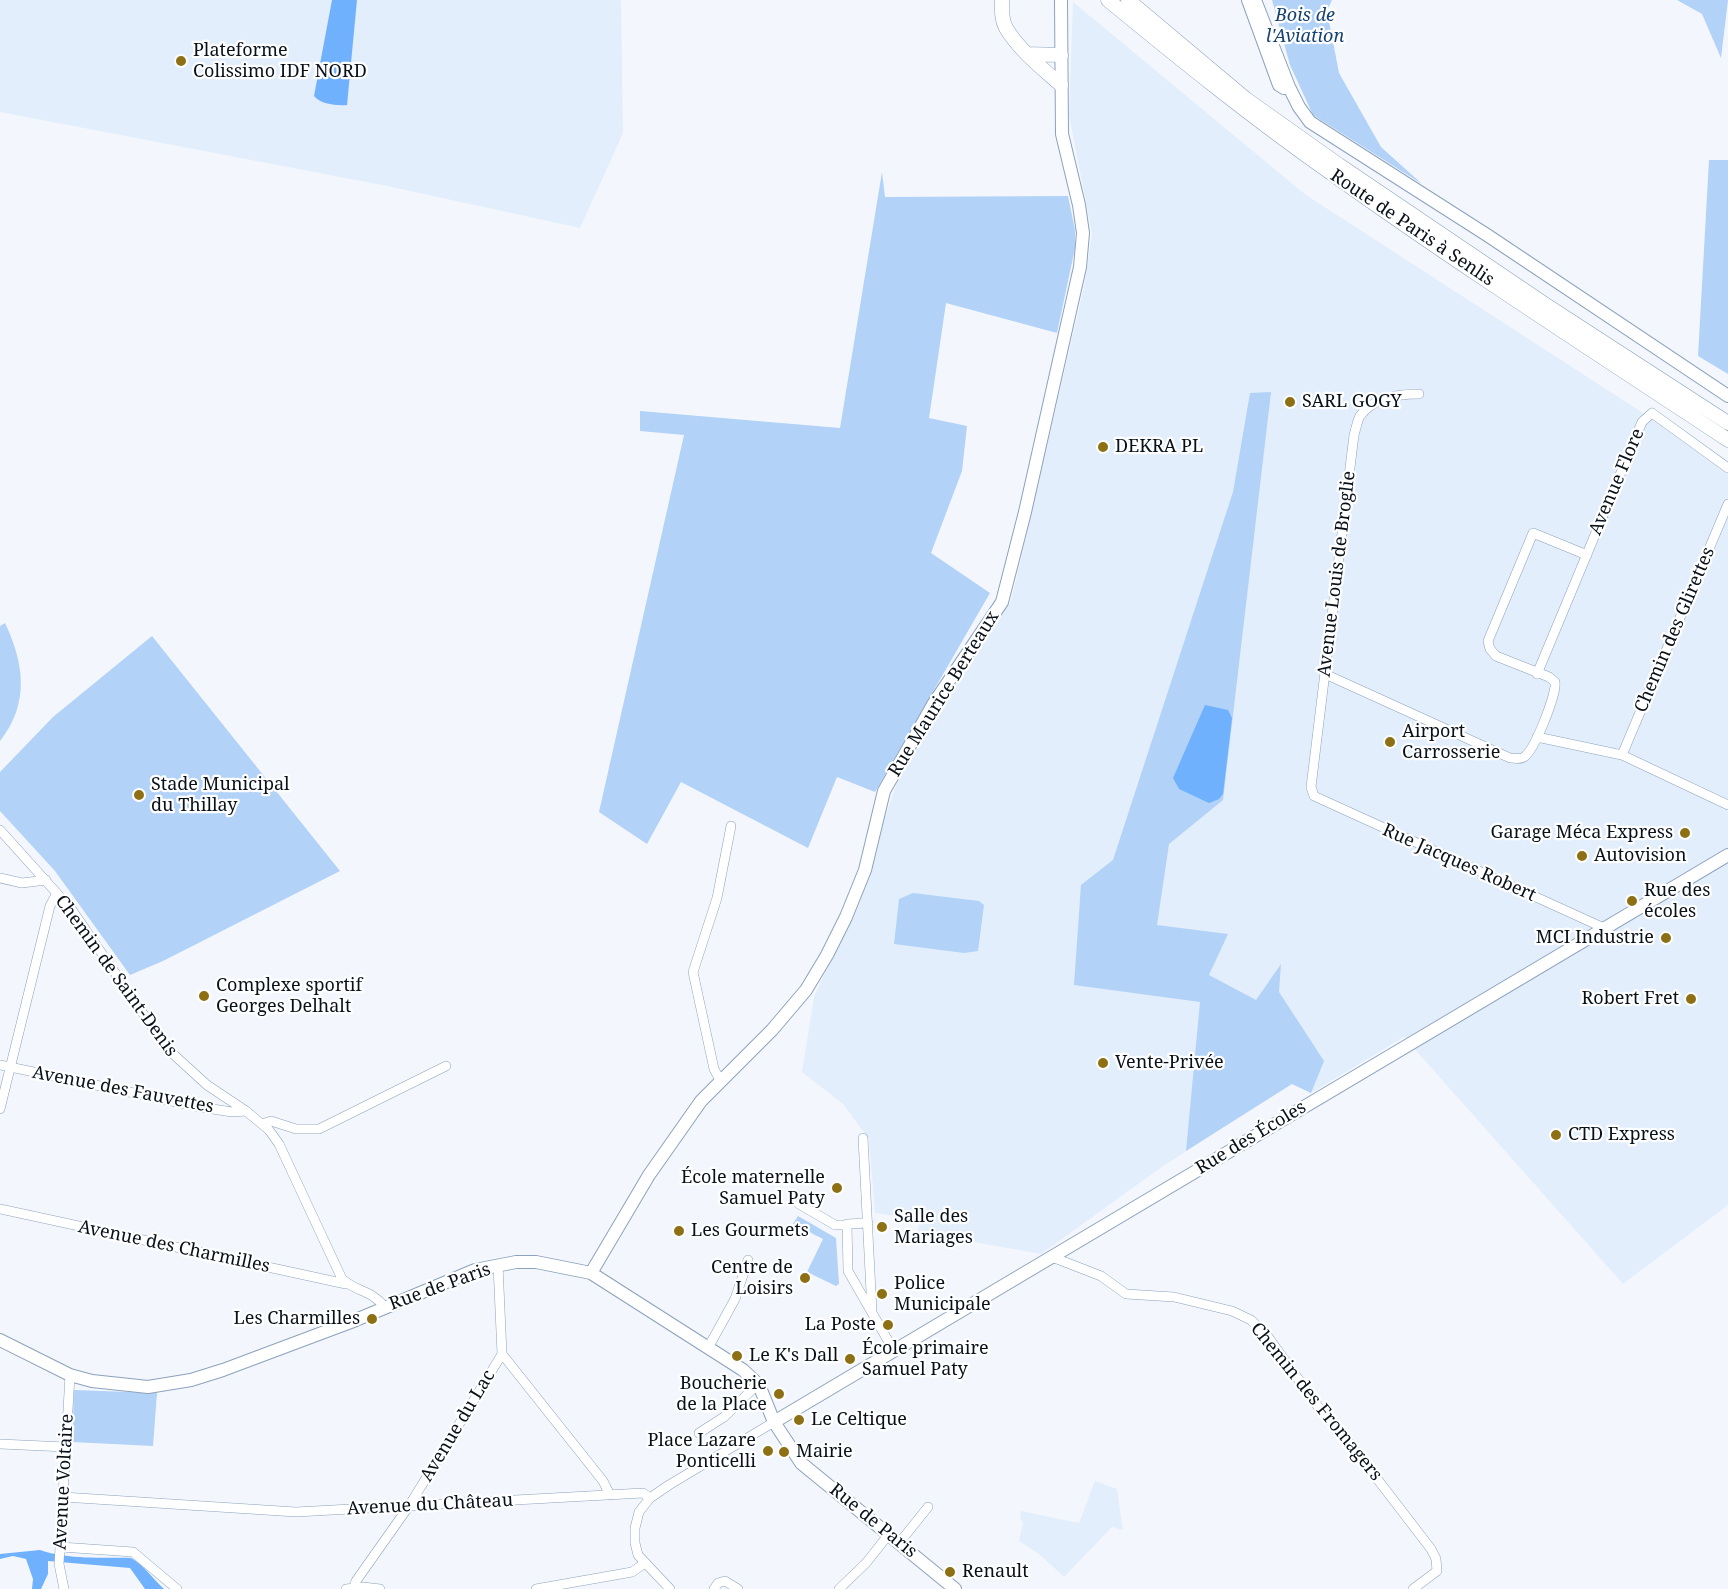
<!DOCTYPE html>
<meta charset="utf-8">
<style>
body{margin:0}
canvas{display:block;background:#f3f7fd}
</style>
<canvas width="1728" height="1589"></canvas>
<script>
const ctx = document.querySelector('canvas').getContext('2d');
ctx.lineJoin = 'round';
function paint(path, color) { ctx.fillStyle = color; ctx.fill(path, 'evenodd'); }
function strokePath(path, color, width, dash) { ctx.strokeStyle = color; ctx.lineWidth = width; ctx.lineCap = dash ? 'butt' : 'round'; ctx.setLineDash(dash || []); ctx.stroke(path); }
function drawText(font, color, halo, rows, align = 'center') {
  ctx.font = font + ' "Noto Serif",serif'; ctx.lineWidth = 4.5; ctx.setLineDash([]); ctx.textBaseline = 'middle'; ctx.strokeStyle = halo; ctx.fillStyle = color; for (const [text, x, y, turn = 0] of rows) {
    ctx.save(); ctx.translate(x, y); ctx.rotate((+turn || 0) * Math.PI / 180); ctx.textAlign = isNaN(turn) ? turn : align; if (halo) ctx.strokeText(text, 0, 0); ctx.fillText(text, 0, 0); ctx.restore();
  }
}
paint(new Path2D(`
 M0,0H621L623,133L580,228L387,186L0,112Z
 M1073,2L1306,195L1728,468V1205L1623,1284L1404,1037L1311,1093L1292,1084L1275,1093L1159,1169L1041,1254L918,1232L919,1219L875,1213L869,1139L843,1104L802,1072L814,997L848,922L897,783L924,735L1011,601L1084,287L1092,234L1069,115Z
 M1095,1481L1117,1489L1123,1530L1112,1527L1064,1577L1039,1554L1019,1541L1023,1523L1020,1518L1021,1511L1079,1523Z`), '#e3eefc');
paint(new Path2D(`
 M1272,0H1332L1327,11L1339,73L1381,147L1422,184L1313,115L1290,65Z
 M1677,0H1728L1721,58L1702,14Z
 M1709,160H1728V374L1698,356Z
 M882,172L885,197L1068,196L1075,230V248L1057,333L946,303L929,418L967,426L962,471L931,553L990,593L875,792L837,777L808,848L681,782L647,844L599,812L684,435L640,431V411L840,428Z
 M1271,392L1223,800L1169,844L1157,925L1228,934L1209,975L1256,1000L1281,964L1279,992L1324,1061L1311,1093L1292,1084L1186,1151L1200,1002L1074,985L1081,885L1113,860L1233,492L1250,393Z
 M5,623C24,663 30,703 0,741V626Z
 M152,636L340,871L163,961L130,975L55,871L0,811V772L53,717Z
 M913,893L979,901L984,905L978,951L964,953L894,944L899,899Z
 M798,1216L836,1238L839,1284L836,1286L807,1272L823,1239L793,1224Z
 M74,1390L157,1393L153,1446L72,1442Z`), '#b2d2f8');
paint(new Path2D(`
 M332,0H357L347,105C337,106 320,104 314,96Z
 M1205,705L1228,710L1232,718L1223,794L1219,799L1209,803L1179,789L1173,778Z
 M40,1550C69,1560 101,1557 131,1558C144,1565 153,1579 164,1589H145L130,1568L48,1561V1574L41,1589H32L33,1579L26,1559L13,1556L0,1559V1554Z`), '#6fb1fd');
const street = new Path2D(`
 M1419,394C1399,394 1373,398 1360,416C1357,421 1356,429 1354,435L1311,787L1314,796L1604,928
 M1325,674L1510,758C1515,758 1520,760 1524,757C1535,750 1557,693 1555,682L1549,677L1496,656L1490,649L1488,641L1533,533L1587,555
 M1537,674L1642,422L1652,413L1728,468
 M1537,737L1622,755L1728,805
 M1622,755L1728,504
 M0,830L72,910L155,1031L173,1054L207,1085L246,1111L269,1130L279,1144L342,1279C358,1293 370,1289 385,1307
 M0,878L22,883L46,880
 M0,1065L200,1107L232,1112L246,1111
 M720,1080L714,1069L693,972L717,898L731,826
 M0,1109L50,906L56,895
 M262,1124L271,1121L296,1129H319L446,1066
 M863,1138L872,1311
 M799,1204L835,1225H847
 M0,1209L346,1284
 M868,1223L847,1224L848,1271L894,1351
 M1052,1257L1101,1276L1126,1294L1174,1297L1232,1311L1251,1320L1268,1337L1319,1408L1328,1417L1365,1463L1431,1549L1436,1559L1437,1571L1413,1589
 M498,1265L502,1354L603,1481L610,1495
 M708,1348L735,1299L748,1260
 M699,1433L724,1417L758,1384
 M0,1444L66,1447
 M63,1497L296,1512L643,1493L650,1498
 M900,1542L928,1507
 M61,1547L133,1552L177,1589
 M354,1587L356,1581L409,1506L502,1354
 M64,1589L59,1564L70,1375
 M346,1589L363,1587L380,1589
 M536,1589L632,1572L645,1563
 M670,1589L638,1555L635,1543V1528L639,1512L650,1498L669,1485L774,1422
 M714,1589L718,1583L725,1581L738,1589
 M839,1589L866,1563L889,1534`);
const secondary = new Path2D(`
 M1248,0L1279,85L1284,88L1289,87L1255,0
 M1289,87L1299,107L1310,122L1487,235L1728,396
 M591,1273L649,1175L701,1101L772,1030L806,990L827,955L846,917L865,870L884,791L934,703L1002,602L1025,512L1080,267L1083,233L1079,205L1062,134L1061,0
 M0,1340L70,1375L92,1381L148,1387L191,1380L223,1370L351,1322L475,1270L516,1262H536L591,1273L743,1370L759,1385L774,1422L801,1463L955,1589
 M774,1422L1728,855`);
const primary = new Path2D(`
 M1002,0C1002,9 1001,19 1006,28C1019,50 1042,68 1061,85
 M1108,0C1181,60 1254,119 1331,173C1461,266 1595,352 1728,440
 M1128,0L1246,99L1339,165L1546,305L1728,423
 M1027,54L1061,55`);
strokePath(street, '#8ca2bc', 10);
strokePath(secondary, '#8ca2bc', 14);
strokePath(primary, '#8ca2bc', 15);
strokePath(street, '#fff', 9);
strokePath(secondary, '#fff', 12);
strokePath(primary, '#fff', 14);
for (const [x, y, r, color] of [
 [181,61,6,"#8e7014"],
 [1290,402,6,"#8e7014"],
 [1103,447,6,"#8e7014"],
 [1390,742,6,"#8e7014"],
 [139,795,6,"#8e7014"],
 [1685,833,6,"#8e7014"],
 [1582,856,6,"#8e7014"],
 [1632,901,6,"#8e7014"],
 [1666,938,6,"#8e7014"],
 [204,996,6,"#8e7014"],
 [1691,999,6,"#8e7014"],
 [1103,1063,6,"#8e7014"],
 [1556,1135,6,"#8e7014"],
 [837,1188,6,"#8e7014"],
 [882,1227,6,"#8e7014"],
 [679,1231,6,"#8e7014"],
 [805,1278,6,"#8e7014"],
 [882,1294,6,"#8e7014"],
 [372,1319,6,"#8e7014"],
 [888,1325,6,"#8e7014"],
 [737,1356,6,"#8e7014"],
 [850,1359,6,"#8e7014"],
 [779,1394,6,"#8e7014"],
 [799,1420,6,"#8e7014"],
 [768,1451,6,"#8e7014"],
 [784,1452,6,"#8e7014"],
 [950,1572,6,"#8e7014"]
]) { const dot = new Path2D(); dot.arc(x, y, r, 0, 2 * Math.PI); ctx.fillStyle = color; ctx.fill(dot); strokePath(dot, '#fff', 2); }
drawText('italic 18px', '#154272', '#fff', [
 ["Bois de",1305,16],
 ["l'Aviation",1305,37]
]);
drawText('18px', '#081019', '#fff', [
 ["Plateforme",193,51],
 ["Colissimo IDF NORD",193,72],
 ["SARL GOGY",1302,402],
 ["DEKRA PL",1115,447],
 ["Airport",1402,732],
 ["Carrosserie",1402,753],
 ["Stade Municipal",151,785],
 ["du Thillay",151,806],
 ["Garage Méca Express",1673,833,"right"],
 ["Autovision",1594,856],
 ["Rue des",1644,891],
 ["écoles",1644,912],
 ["MCI Industrie",1654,938,"right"],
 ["Complexe sportif",216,986],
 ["Georges Delhalt",216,1007],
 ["Robert Fret",1679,999,"right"],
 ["Vente-Privée",1115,1063],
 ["CTD Express",1568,1135],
 ["École maternelle",825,1178,"right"],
 ["Samuel Paty",825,1199,"right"],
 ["Salle des",894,1217],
 ["Mariages",894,1238],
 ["Les Gourmets",691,1231],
 ["Centre de",793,1268,"right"],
 ["Loisirs",793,1289,"right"],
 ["Police",894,1284],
 ["Municipale",894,1305],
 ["Les Charmilles",360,1319,"right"],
 ["La Poste",876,1325,"right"],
 ["École primaire",862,1349],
 ["Samuel Paty",862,1370],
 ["Le K's Dall",749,1356],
 ["Boucherie",767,1384,"right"],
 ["de la Place",767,1405,"right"],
 ["Le Celtique",811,1420],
 ["Place Lazare",756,1441,"right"],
 ["Ponticelli",756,1462,"right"],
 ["Mairie",796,1452],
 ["Renault",962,1572]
], 'left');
drawText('18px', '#081019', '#fff', [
 ["Route de Paris à Senlis",1412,228,34],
 ["Avenue Flore",1617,482,-67],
 ["Avenue Louis de Broglie",1337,574,-83],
 ["Chemin des Glirettes",1675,630,-67],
 ["Rue Maurice Berteaux",944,694,-58],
 ["Rue Jacques Robert",1459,863,24],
 ["Chemin de Saint-Denis",116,976,54],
 ["Avenue des Fauvettes",123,1090,11],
 ["Rue des Écoles",1251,1138,-31],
 ["Avenue des Charmilles",174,1247,12],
 ["Rue de Paris",440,1287,-20],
 ["Chemin des Fromagers",1316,1402,51],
 ["Avenue du Lac",458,1426,-59],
 ["Avenue Voltaire",64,1482,-87],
 ["Avenue du Château",430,1505,-3],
 ["Rue de Paris",873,1521,39]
]);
</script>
